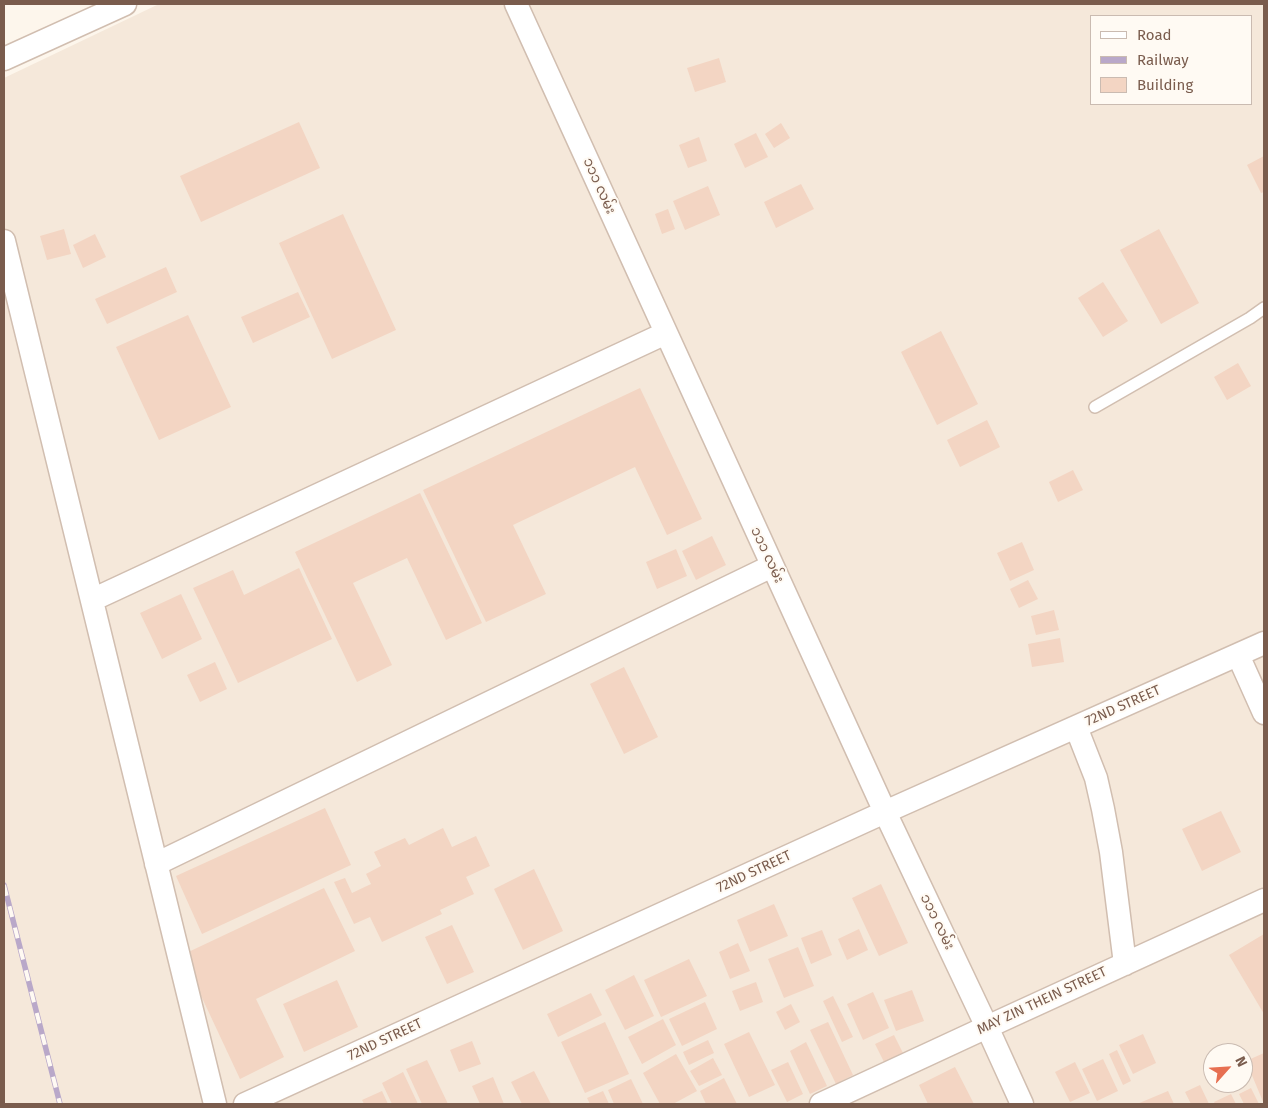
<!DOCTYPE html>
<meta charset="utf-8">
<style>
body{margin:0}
#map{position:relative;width:1268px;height:1108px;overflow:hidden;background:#fdf6ec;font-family:"Fira Sans",sans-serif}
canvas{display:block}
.frame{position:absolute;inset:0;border:5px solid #7a5c4d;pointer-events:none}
.legend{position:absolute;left:1090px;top:15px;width:162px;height:90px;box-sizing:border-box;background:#fffaf3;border:1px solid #cabbb1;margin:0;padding:6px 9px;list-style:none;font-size:15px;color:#7a5c4d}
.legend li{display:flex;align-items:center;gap:10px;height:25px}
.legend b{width:25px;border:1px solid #cabbb1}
.north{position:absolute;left:1203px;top:1043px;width:50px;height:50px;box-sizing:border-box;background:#fffaf3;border:1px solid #cabbb1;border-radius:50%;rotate:64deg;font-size:14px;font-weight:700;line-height:20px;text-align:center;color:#7a5c4d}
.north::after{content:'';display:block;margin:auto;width:18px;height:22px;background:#e76f51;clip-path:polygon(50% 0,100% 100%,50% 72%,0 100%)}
</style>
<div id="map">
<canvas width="1268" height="1108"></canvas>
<div class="frame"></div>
<ul class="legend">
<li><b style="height:6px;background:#fff"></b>Road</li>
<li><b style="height:6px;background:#b9a8c9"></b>Railway</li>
<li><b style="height:14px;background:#f3d5c3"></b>Building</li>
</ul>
<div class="north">N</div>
</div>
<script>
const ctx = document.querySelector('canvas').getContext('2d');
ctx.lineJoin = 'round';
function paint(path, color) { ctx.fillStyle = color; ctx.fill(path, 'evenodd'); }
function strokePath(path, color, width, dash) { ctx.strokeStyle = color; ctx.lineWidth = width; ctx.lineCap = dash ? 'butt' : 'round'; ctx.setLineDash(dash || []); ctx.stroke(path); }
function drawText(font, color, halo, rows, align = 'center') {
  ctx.font = font + ' "Fira Sans","Noto Sans Myanmar",sans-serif'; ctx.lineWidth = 4; ctx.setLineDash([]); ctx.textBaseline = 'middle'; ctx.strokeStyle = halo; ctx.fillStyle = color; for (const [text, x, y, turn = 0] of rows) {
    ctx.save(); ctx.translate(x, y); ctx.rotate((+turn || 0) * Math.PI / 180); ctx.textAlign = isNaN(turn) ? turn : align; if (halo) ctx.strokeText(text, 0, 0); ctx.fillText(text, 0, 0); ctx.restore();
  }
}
paint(new Path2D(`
 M159,4H1264V1104H4V78ZM1092,16H1252V104H1092ZM1213,1053H1243V1083H1213Z`), '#f5e8da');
paint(new Path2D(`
 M719,58L726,82L695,92L687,68Z
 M299,122L320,168L201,222L180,176Z
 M781,123L790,138L774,148L765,134Z
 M756,133L768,157L745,168L734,144Z
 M699,137L707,161L688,168L679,145Z
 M1264,156V192L1261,193L1247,165Z
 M801,184L814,209L776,228L764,202Z
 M708,186L720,215L685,230L673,201Z
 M668,209L675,229L662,234L655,214Z
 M343,214L396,330L332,359L279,243Z
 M64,229L71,254L47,260L40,236Z
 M1159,229L1199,303L1161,324L1120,250Z
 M95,234L106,257L83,268L73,245Z
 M166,267L177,292L107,324L95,299Z
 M1103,282L1128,321L1103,337L1078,298Z
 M298,292L310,317L253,343L241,317Z
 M188,315L231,407L159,440L116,347Z
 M941,331L978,404L937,425L901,352Z
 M1238,363L1251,386L1227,400L1214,377Z
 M640,388L702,519L667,535L635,467L513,525L546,594L486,622L423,490Z
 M987,420L1000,447L960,467L947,440Z
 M1073,470L1083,490L1058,502L1049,482Z
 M420,493L482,623L446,640L407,558L353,583L392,665L357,682L295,552Z
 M712,536L726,565L696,580L682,551Z
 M1022,542L1034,570L1010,581L997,553Z
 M676,549L687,576L657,589L646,562Z
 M299,568L332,639L238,683L193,588L233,570L244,595Z
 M1028,580L1038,599L1019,608L1010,589Z
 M181,594L202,639L162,659L140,613Z
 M1054,610L1059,630L1036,635L1031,616Z
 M1060,638L1064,662L1032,667L1028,644Z
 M215,662L227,689L200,702L187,675Z
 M624,667L658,737L624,754L590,684Z
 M325,808L351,865L202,934L176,876Z
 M1221,811L1241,852L1202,871L1182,829Z
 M443,828L452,847L476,836L490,866L466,877L474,894L440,910L442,914L382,942L370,917L354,924L334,882L345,878L352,893L371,884L366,874L381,866L374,852L405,838L409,845Z
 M534,869L563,931L523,950L494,889Z
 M881,884L908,943L879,956L852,898Z
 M324,888L355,951L256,999L284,1057L240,1079L182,955Z
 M774,904L788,936L750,952L737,920Z
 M452,925L474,972L447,984L425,937Z
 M859,929L868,950L847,960L838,939Z
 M822,930L832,955L811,964L801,938Z
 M1264,934V1014L1229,955Z
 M738,943L750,971L730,979L719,952Z
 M798,947L814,986L784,998L768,959Z
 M689,959L707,996L661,1017L644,980Z
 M634,975L654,1016L625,1030L605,990Z
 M337,980L358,1027L304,1052L283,1004Z
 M756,982L763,1002L740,1011L732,991Z
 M912,990L924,1021L896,1031L884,1000Z
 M873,992L889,1028L863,1040L847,1004Z
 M591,993L602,1015L558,1037L547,1014Z
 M833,996L853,1037L842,1042L823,1001Z
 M705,1002L717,1029L682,1046L669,1019Z
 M791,1004L800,1022L785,1030L776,1012Z
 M663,1019L676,1045L642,1064L628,1037Z
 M605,1022L629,1074L585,1093L561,1042Z
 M828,1022L853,1075L836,1084L810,1030Z
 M749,1032L775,1085L749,1097L724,1044Z
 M1143,1034L1156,1063L1133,1074L1119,1045Z
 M894,1035L903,1053L884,1062L875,1044Z
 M708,1040L714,1053L689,1065L683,1052Z
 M472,1041L481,1064L459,1072L450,1050Z
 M806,1042L827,1086L810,1094L790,1051Z
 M1117,1050L1131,1081L1123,1085L1109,1054Z
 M1264,1053V1104L1246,1061Z
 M676,1054L697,1091L673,1104H660L643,1073Z
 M713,1058L722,1075L699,1086L690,1071Z
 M1103,1059L1118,1091L1097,1101L1082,1069Z
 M427,1060L448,1104H422L406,1069Z
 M788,1062L803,1094L787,1102L771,1070Z
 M1075,1062L1090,1093L1070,1102L1055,1072Z
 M955,1067L974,1104H928L919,1085Z
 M534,1071L551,1104H522L511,1082Z
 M403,1072L418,1104H392L382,1083Z
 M493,1077L504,1104H480L472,1086Z
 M724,1078L737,1104H706L700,1091Z
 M631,1079L643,1104H614L608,1090Z
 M1200,1085L1209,1104H1191L1185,1092Z
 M1251,1088L1259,1104H1244L1239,1094Z
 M382,1091L388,1104H364L362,1100Z
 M603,1091L609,1104H590L587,1098Z
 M1168,1091L1174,1104H1137Z
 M1231,1094L1236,1104H1215L1214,1102Z`), '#f3d5c3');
const lane = new Path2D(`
 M1095,407L1250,318L1264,308`);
const street = new Path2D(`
 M516,4L885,812L987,1027L1022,1104
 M4,59L125,4
 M4,241L215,1104
 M92,600L666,333
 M1238,655L1264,713
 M1076,727L1096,778L1103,809L1111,852L1125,964
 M156,864L772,566
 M245,1104L885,812L1264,643
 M821,1104L987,1027L1264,900`);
strokePath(lane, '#d1beb0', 14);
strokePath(street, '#d1beb0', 25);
strokePath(lane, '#fff', 11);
strokePath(street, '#fff', 22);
const rail = new Path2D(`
 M4,885L60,1104`);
strokePath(rail, '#b9a8c9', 5.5);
strokePath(rail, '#fffaf3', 4, [11]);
drawText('14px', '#7a5c4d', '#fffaf3', [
 ["၁၁၁ လမ်း",599,186,66],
 ["၁၁၁ လမ်း",767,555,65],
 ["72ND STREET",1123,706,-24],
 ["72ND STREET",754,872,-25],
 ["၁၁၁ လမ်း",937,922,64],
 ["MAY ZIN THEIN STREET",1042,1001,-25],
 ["72ND STREET",385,1040,-25]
]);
</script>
